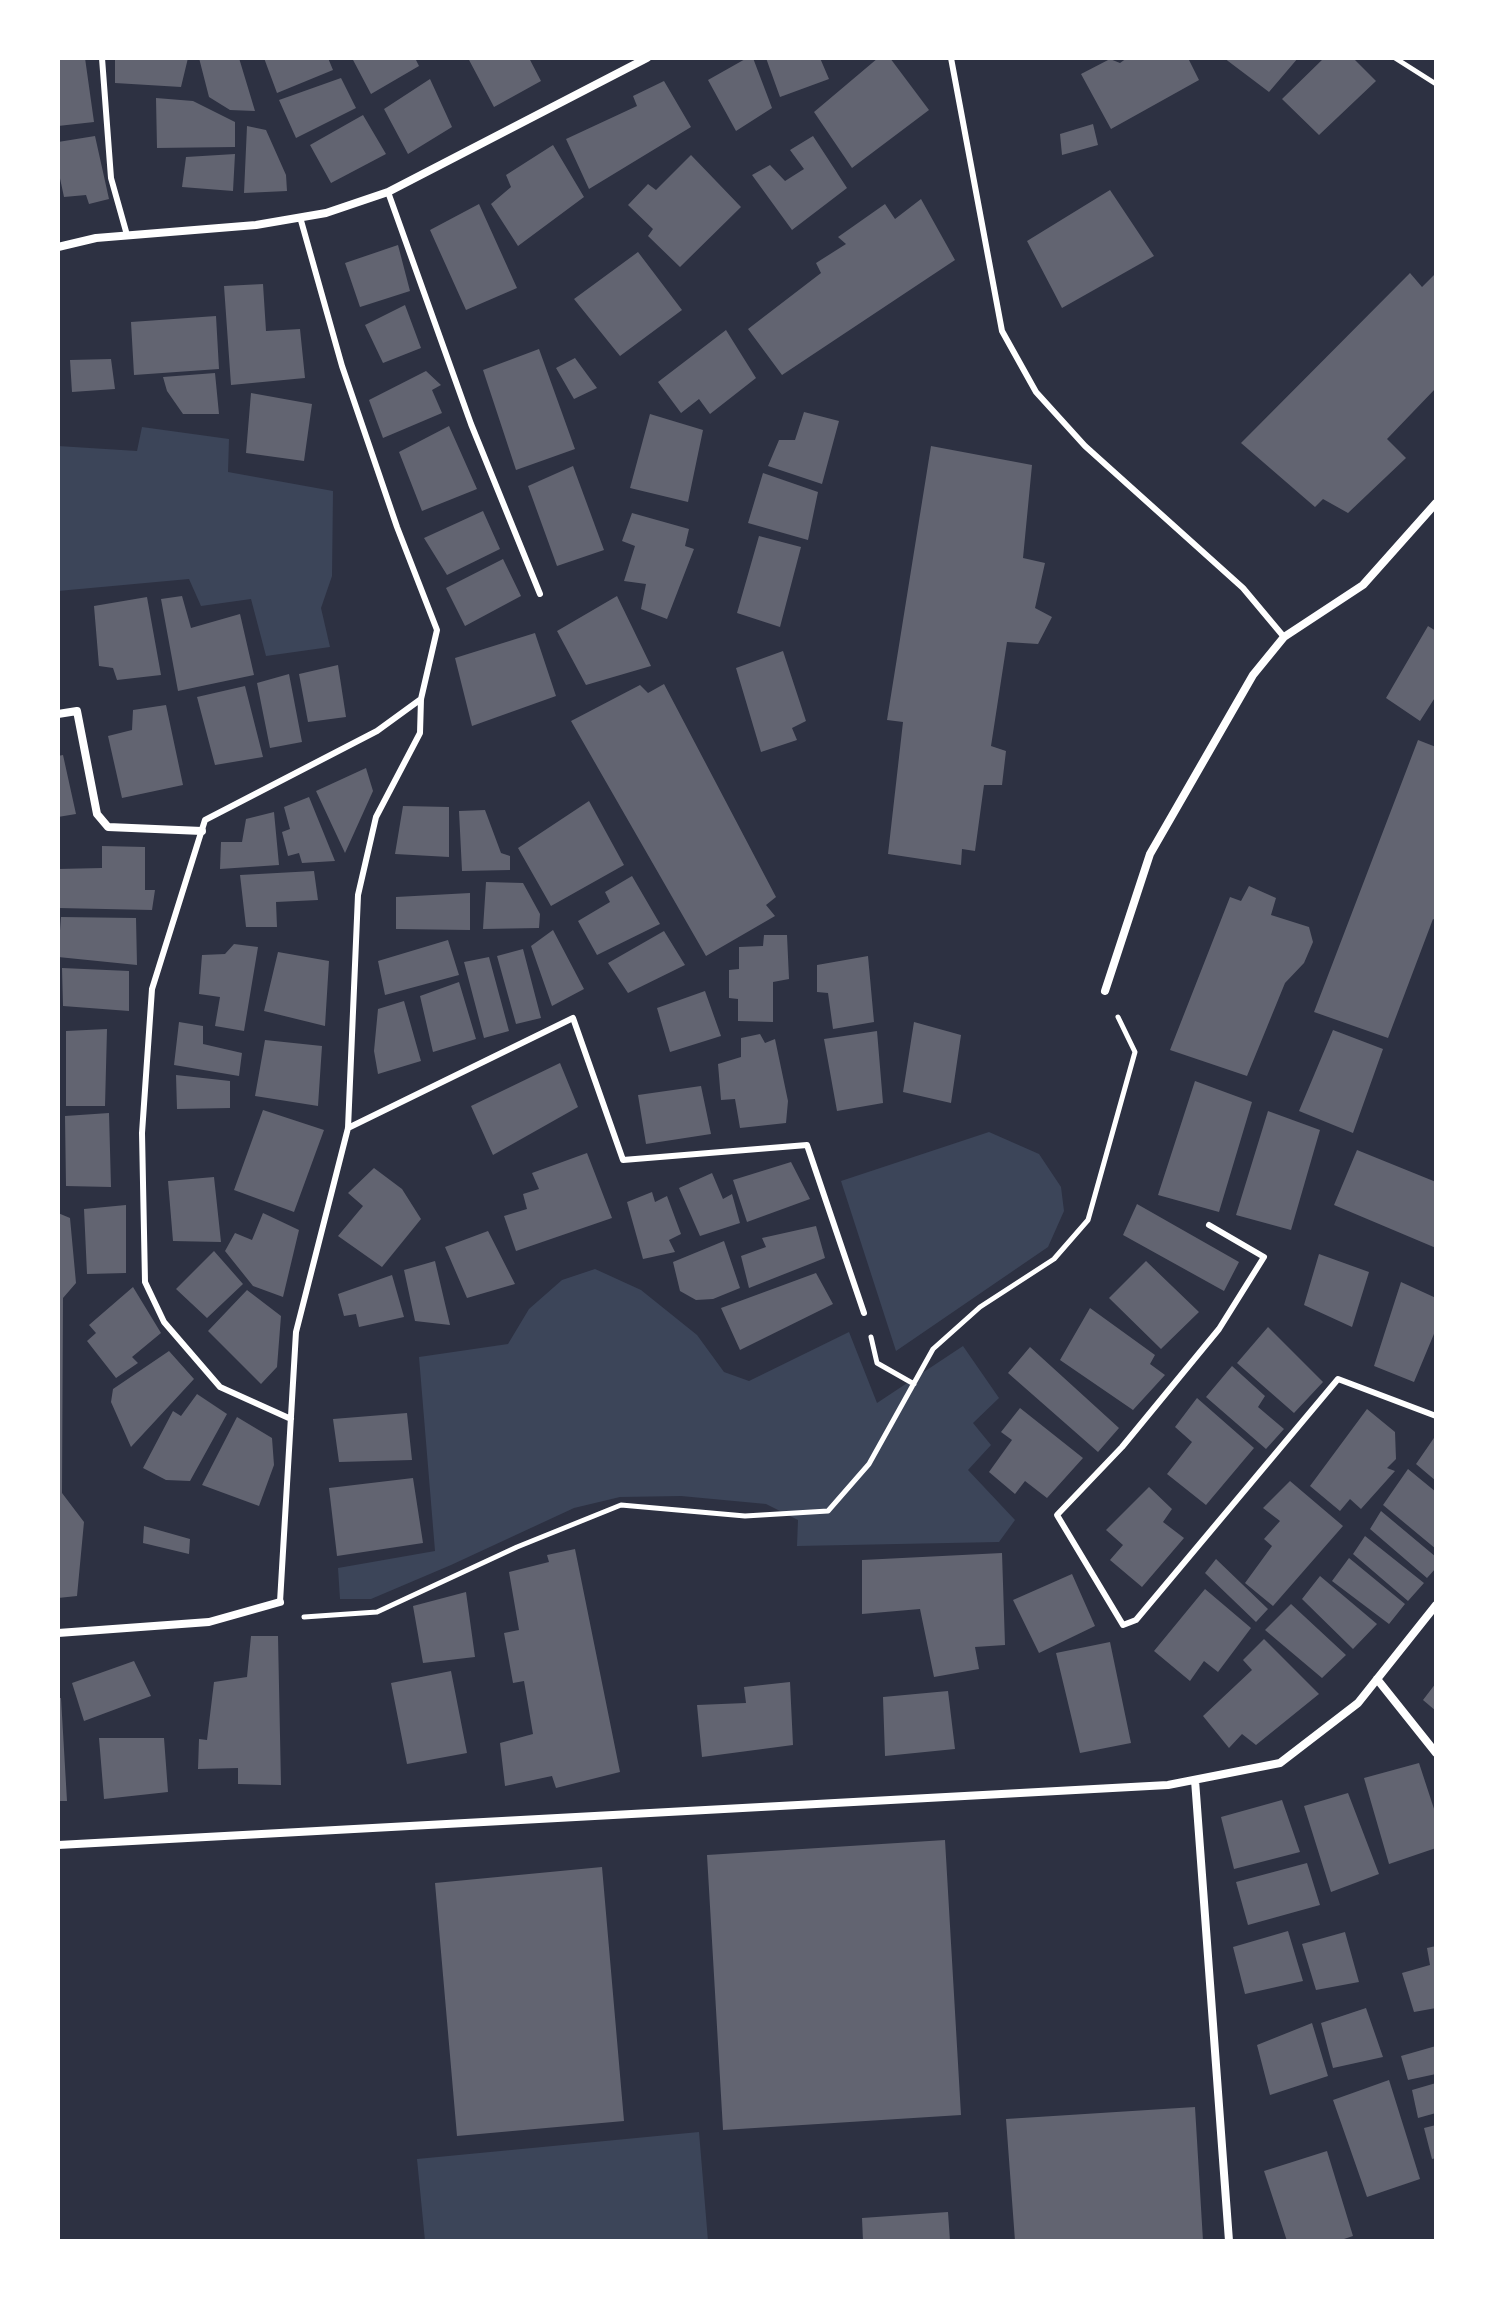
<!DOCTYPE html>
<style>
body{margin:0}
#map{position:relative;width:1494px;height:2299px;overflow:hidden;background:#2d3142;font-family:"Nunito Sans",sans-serif}
canvas{display:block}
.frame{position:absolute;inset:0;border:60px solid #fff;pointer-events:none}
</style>
<div id="map">
<canvas width="1494" height="2299"></canvas>
<div class="frame"></div>
</div>
<script>
const ctx = document.querySelector('canvas').getContext('2d');
ctx.lineJoin = 'round';
function paint(path, color) { ctx.fillStyle = color; ctx.fill(path, 'evenodd'); }
function strokePath(path, color, width, dash) { ctx.strokeStyle = color; ctx.lineWidth = width; ctx.lineCap = dash ? 'butt' : 'round'; ctx.setLineDash(dash || []); ctx.stroke(path); }
paint(new Path2D(`
 M142,427L229,439L228,472L333,491L332,576L321,608L330,647L266,656L251,599L201,606L189,579L58,591V446L137,451Z
 M989,1132L1039,1154L1061,1187L1064,1211L1048,1247L896,1351L841,1181Z
 M595,1269L641,1290L697,1335L724,1372L749,1381L849,1332L877,1403L963,1346L999,1398L973,1423L991,1445L968,1470L1015,1520L999,1542L797,1546L798,1520L766,1504L681,1496L620,1497L574,1508L451,1565L371,1599H340L338,1568L435,1551L419,1357L508,1344L529,1309L562,1280Z
 M699,2132L708,2241H425L417,2159Z`), '#3c4559');
paint(new Path2D(`
 M58,58H85L94,122L58,126Z
 M115,58H188L181,87L115,83Z
 M199,58H239L255,111L230,110L209,97Z
 M264,58H328L333,70L277,93Z
 M352,58H415L419,66L371,94Z
 M468,58H529L541,81L494,107Z
 M747,58H753L772,108L736,131L708,80Z
 M766,58H820L829,79L780,97Z
 M878,58H890L929,110L852,168L814,112Z
 M1127,58H1188L1199,80L1111,129L1081,74L1110,59L1120,63Z
 M1224,58H1298L1269,92Z
 M1324,58H1353L1376,81L1319,135L1282,99Z
 M341,78L356,108L296,138L279,100Z
 M430,79L452,127L408,154L384,109Z
 M664,81L691,127L589,189L566,139L637,106L633,96Z
 M156,98L193,101L235,122V147L157,148Z
 M363,115L386,154L331,183L310,145Z
 M1093,124L1098,145L1062,155L1060,134Z
 M247,126L266,130L286,175L287,191L244,193Z
 M95,136L109,199L89,204L86,195L64,197L58,169V142Z
 M813,136L847,188L792,230L752,175L770,165L785,181L804,169L790,150Z
 M553,145L584,197L518,246L491,204L511,187L506,175Z
 M235,154L233,191L182,187L186,157Z
 M691,155L741,207L680,267L648,236L653,229L628,205L648,184L656,190Z
 M1110,190L1154,256L1062,308L1027,241Z
 M921,199L955,260L782,375L748,329L821,273L816,263L846,244L838,237L885,204L895,219Z
 M479,204L517,288L466,310L430,230Z
 M398,245L410,291L360,307L345,263Z
 M638,252L682,310L620,356L574,299Z
 M1410,273L1422,287L1436,273V388L1387,439L1406,458L1348,513L1323,499L1315,507L1241,443Z
 M263,284L266,331L300,329L305,378L231,385L224,286Z
 M405,305L421,348L383,363L365,325Z
 M216,316L219,369L134,375L131,322Z
 M726,330L756,378L710,414L699,399L681,413L658,382Z
 M539,349L575,449L516,470L483,370Z
 M575,358L597,388L574,399L556,368Z
 M111,359L115,389L72,392L70,360Z
 M426,371L441,385L432,390L442,413L383,438L369,400Z
 M215,373L219,414H183L167,391L163,377Z
 M251,393L312,404L304,461L246,453Z
 M804,412L839,421L822,484L768,466L779,440H795Z
 M650,414L703,430L688,502L630,488Z
 M449,426L477,489L422,511L399,452Z
 M931,446L1032,465L1023,558L1045,563L1035,608L1052,617L1038,644L1007,642L991,746L1006,751L1002,785H984L975,851L962,849L961,865L888,854L903,722L887,720Z
 M573,466L604,550L557,566L528,486Z
 M763,473L818,492L808,540L748,523Z
 M483,511L500,549L447,575L424,538Z
 M632,513L689,529L685,546L694,549L667,619L641,609L646,584L624,581L635,546L622,541Z
 M759,536L801,547L780,627L737,613Z
 M503,559L521,596L465,626L446,588Z
 M182,596L191,628L240,614L254,675L178,691L161,599Z
 M617,596L651,666L586,685L557,631Z
 M147,597L161,675L117,680L113,668L99,666L94,606Z
 M1428,626L1436,631V696L1420,721L1386,698Z
 M535,633L556,696L472,726L455,658Z
 M783,651L806,721L792,728L797,740L761,752L736,668Z
 M338,665L346,717L308,722L299,674Z
 M289,674L302,742L270,748L257,683Z
 M664,684L776,897L766,905L775,916L706,956L571,721L640,685L648,693Z
 M245,686L263,757L215,765L197,697Z
 M166,705L183,785L122,798L108,736L132,730L133,710Z
 M1418,740L1436,747V920L1433,919L1388,1038L1314,1012Z
 M63,755L76,814L58,817V756Z
 M366,768L373,791L345,853L316,791Z
 M309,797L335,861L302,863L299,853L288,856L282,832L290,829L284,807Z
 M589,801L624,865L551,906L518,848Z
 M403,806L449,807V857L395,854Z
 M485,810L501,853L510,856V870L462,871L459,811Z
 M274,812L279,865L220,869L221,842H242L246,819Z
 M102,846L145,847V890H155L152,910L58,908V869L102,868Z
 M314,871L318,900L276,902L277,927H246L240,875Z
 M632,876L660,924L597,955L578,921L610,902L605,892Z
 M486,882L523,883L540,914L539,928L483,929Z
 M1249,886L1276,898L1271,915L1309,927L1313,942L1304,963L1285,983L1247,1076L1170,1050L1230,897L1241,901Z
 M470,893V930L396,929V897Z
 M61,917L136,918L137,965L58,957Z
 M553,930L584,989L552,1006L531,946Z
 M664,931L685,965L628,993L608,963Z
 M764,935H787L789,979L773,982V1022L738,1021V999L729,998V970L739,969V947L763,946Z
 M448,940L459,975L385,995L378,961Z
 M234,944L258,947L244,1031L215,1026L220,997L199,994L202,955L225,954Z
 M523,949L541,1018L516,1024L497,956Z
 M278,952L329,961L325,1026L264,1011Z
 M868,956L874,1022L833,1029L828,993L817,992V965Z
 M489,957L509,1031L484,1038L464,962Z
 M62,968L129,971V1011L63,1006Z
 M459,982L476,1039L433,1052L420,996Z
 M705,991L721,1036L670,1052L657,1008Z
 M404,1001L421,1061L378,1074L374,1051L378,1009Z
 M179,1022L203,1026V1044L242,1053L239,1076L174,1065Z
 M914,1022L961,1035L951,1103L903,1092Z
 M107,1029L105,1106H66V1031Z
 M1333,1030L1383,1049L1353,1133L1299,1111Z
 M877,1031L883,1103L837,1111L824,1039Z
 M760,1034L765,1043L775,1039L788,1101L786,1123L740,1128L735,1099L721,1100L718,1064L741,1057V1038Z
 M265,1040L322,1046L318,1106L255,1096Z
 M560,1063L578,1107L493,1155L471,1106Z
 M176,1075L230,1081V1108L177,1109Z
 M1195,1081L1252,1102L1219,1212L1158,1195Z
 M701,1086L711,1134L646,1144L638,1095Z
 M263,1110L324,1130L294,1212L234,1190Z
 M1268,1111L1320,1130L1291,1230L1236,1215Z
 M109,1113L111,1187L66,1186L65,1116Z
 M1357,1150L1436,1182V1248L1334,1205Z
 M587,1153L612,1218L516,1251L504,1216L527,1209L523,1194L539,1189L532,1173Z
 M791,1162L810,1199L747,1222L733,1180Z
 M374,1168L402,1189L421,1219L382,1267L338,1236L363,1206L348,1193Z
 M712,1173L723,1199L732,1194L740,1223L700,1236L679,1188Z
 M214,1177L221,1242L173,1241L168,1181Z
 M652,1192L655,1202L667,1196L681,1234L669,1240L675,1252L643,1259L627,1202Z
 M1137,1204L1239,1262L1224,1291L1123,1235Z
 M126,1205V1273L87,1274L84,1209Z
 M58,1213L70,1218L76,1283L63,1298L62,1493L84,1522L77,1596L58,1598Z
 M263,1213L299,1230L283,1297L253,1286L225,1251L235,1233L252,1240Z
 M816,1226L825,1258L749,1288L741,1256L766,1247L762,1238Z
 M488,1231L515,1284L467,1298L445,1247Z
 M724,1241L740,1288L713,1299L696,1300L680,1291L673,1262Z
 M214,1251L243,1284L207,1318L176,1289Z
 M1319,1254L1369,1272L1352,1327L1304,1305Z
 M435,1261L450,1325L415,1321L404,1270Z
 M1146,1261L1199,1312L1161,1349L1109,1298Z
 M816,1273L833,1304L740,1350L721,1308Z
 M392,1275L404,1317L359,1327L356,1314L344,1316L338,1294Z
 M1401,1282L1436,1298V1329L1414,1382L1374,1366Z
 M133,1287L161,1333L132,1357L138,1363L116,1378L87,1341L96,1333L89,1325Z
 M247,1290L281,1316L277,1367L261,1384L208,1331Z
 M1090,1308L1155,1355L1150,1364L1165,1375L1133,1410L1060,1360Z
 M1268,1327L1323,1382L1294,1413L1237,1363Z
 M1030,1347L1119,1428L1098,1452L1008,1373Z
 M169,1351L194,1379L131,1447L111,1402L113,1389Z
 M1232,1366L1265,1396L1258,1407L1284,1429L1266,1449L1206,1397Z
 M197,1394L227,1414L190,1481L166,1480L143,1468L173,1411L181,1416Z
 M1197,1398L1254,1448L1206,1505L1167,1474L1192,1442L1175,1427Z
 M1020,1408L1083,1458L1047,1498L1025,1481L1015,1494L989,1472L1012,1440L1001,1432Z
 M1367,1409L1395,1432L1396,1459L1387,1468L1395,1471L1361,1509L1350,1499L1340,1511L1310,1486Z
 M407,1413L412,1460L339,1462L333,1419Z
 M237,1417L272,1438L274,1465L259,1506L202,1485Z
 M1436,1435V1481L1416,1464Z
 M1408,1469L1436,1492V1549L1383,1505Z
 M413,1478L423,1543L337,1556L329,1488Z
 M1290,1481L1343,1526L1273,1606L1245,1583L1272,1546L1264,1539L1280,1521L1263,1508Z
 M1149,1487L1172,1509L1163,1522L1184,1538L1142,1587L1110,1560L1123,1545L1106,1530Z
 M1381,1511L1436,1557V1568L1427,1578L1370,1529Z
 M144,1526L190,1539L189,1554L143,1543Z
 M1365,1536L1424,1583L1408,1601L1353,1554Z
 M575,1549L620,1772L556,1788L552,1776L505,1786L500,1743L533,1734L524,1681L513,1683L504,1633L519,1630L509,1572L549,1562L547,1555Z
 M1002,1553L1005,1645L975,1647L979,1669L934,1677L920,1609L862,1614V1560Z
 M1349,1558L1405,1604L1389,1624L1332,1581Z
 M1216,1559L1268,1609L1256,1622L1205,1573Z
 M1072,1574L1095,1626L1039,1653L1013,1600Z
 M1320,1576L1377,1624L1353,1649L1302,1599Z
 M1205,1589L1251,1628L1218,1672L1204,1661L1190,1681L1154,1651Z
 M466,1592L475,1657L423,1663L413,1606Z
 M1291,1604L1346,1655L1322,1678L1265,1630Z
 M251,1636H278L281,1785L238,1784V1768L198,1769L199,1739L207,1740L214,1682L247,1677Z
 M1264,1639L1319,1694L1256,1745L1242,1734L1229,1748L1203,1716L1252,1670L1243,1660Z
 M1110,1642L1131,1743L1080,1753L1056,1653Z
 M134,1661L151,1696L84,1721L72,1683Z
 M451,1671L467,1753L407,1764L391,1683Z
 M790,1682L793,1745L702,1757L697,1705L746,1703L744,1687Z
 M1436,1683V1711L1423,1700Z
 M948,1691L955,1749L885,1756L883,1697Z
 M58,1698H61L67,1801H58Z
 M99,1738H164L168,1792L104,1799Z
 M1419,1763L1436,1815V1848L1389,1864L1364,1778Z
 M1348,1793L1379,1874L1331,1892L1304,1806Z
 M1282,1800L1300,1852L1234,1869L1221,1817Z
 M945,1840L961,2115L723,2130L707,1855Z
 M1307,1863L1320,1905L1248,1925L1236,1882Z
 M602,1867L624,2121L457,2136L435,1883Z
 M1288,1931L1303,1981L1245,1994L1233,1947Z
 M1345,1932L1359,1982L1316,1990L1302,1944Z
 M1436,1946V2008L1414,2012L1402,1973L1430,1965L1427,1948Z
 M1366,2008L1383,2057L1333,2068L1321,2023Z
 M1312,2023L1328,2076L1270,2095L1257,2045Z
 M1436,2046V2074L1408,2080L1401,2056Z
 M1389,2080L1420,2179L1367,2197L1333,2100Z
 M1436,2083V2113L1418,2118L1412,2090Z
 M1195,2107L1203,2241H1015L1006,2119Z
 M1436,2125V2158L1432,2159L1424,2128Z
 M1327,2151L1353,2236L1338,2241H1287L1264,2171Z
 M948,2212L950,2241H863L862,2218Z`), '#626471');
strokePath(new Path2D(`
 M1395,58L1436,84
 M871,1337L877,1363L914,1384
 M304,1617L377,1612L517,1547L621,1505L745,1516L828,1511L869,1464L933,1349L980,1307L1054,1259L1088,1220L1135,1052L1118,1017`), '#fff', 5);
strokePath(new Path2D(`
 M102,58L111,178L127,235
 M951,58L1002,331L1036,392L1085,446L1243,588L1284,637
 M388,192L471,424L540,594
 M348,1128L573,1018L623,1160L807,1145L864,1313
 M1209,1225L1264,1257L1219,1329L1122,1447L1057,1515L1123,1625L1136,1620L1338,1379L1436,1416
 M291,1419L220,1387L164,1322L145,1282L142,1133L152,989L205,820L377,731L421,699
 M280,1602L296,1332L348,1128L358,895L376,817L420,733L421,699L437,630L397,527L342,366L300,217`), '#fff', 6);
strokePath(new Path2D(`
 M58,247L96,238L256,225L326,213L388,192L647,58
 M58,714L77,711L97,814L108,827L202,831
 M1105,991L1150,854L1253,675L1284,637L1363,585L1436,503
 M58,1633L209,1622L280,1602
 M1377,1679L1436,1753
 M1195,1780L1229,2241
 M58,1845L1168,1785L1280,1763L1358,1703L1436,1605`), '#fff', 8);
</script>
